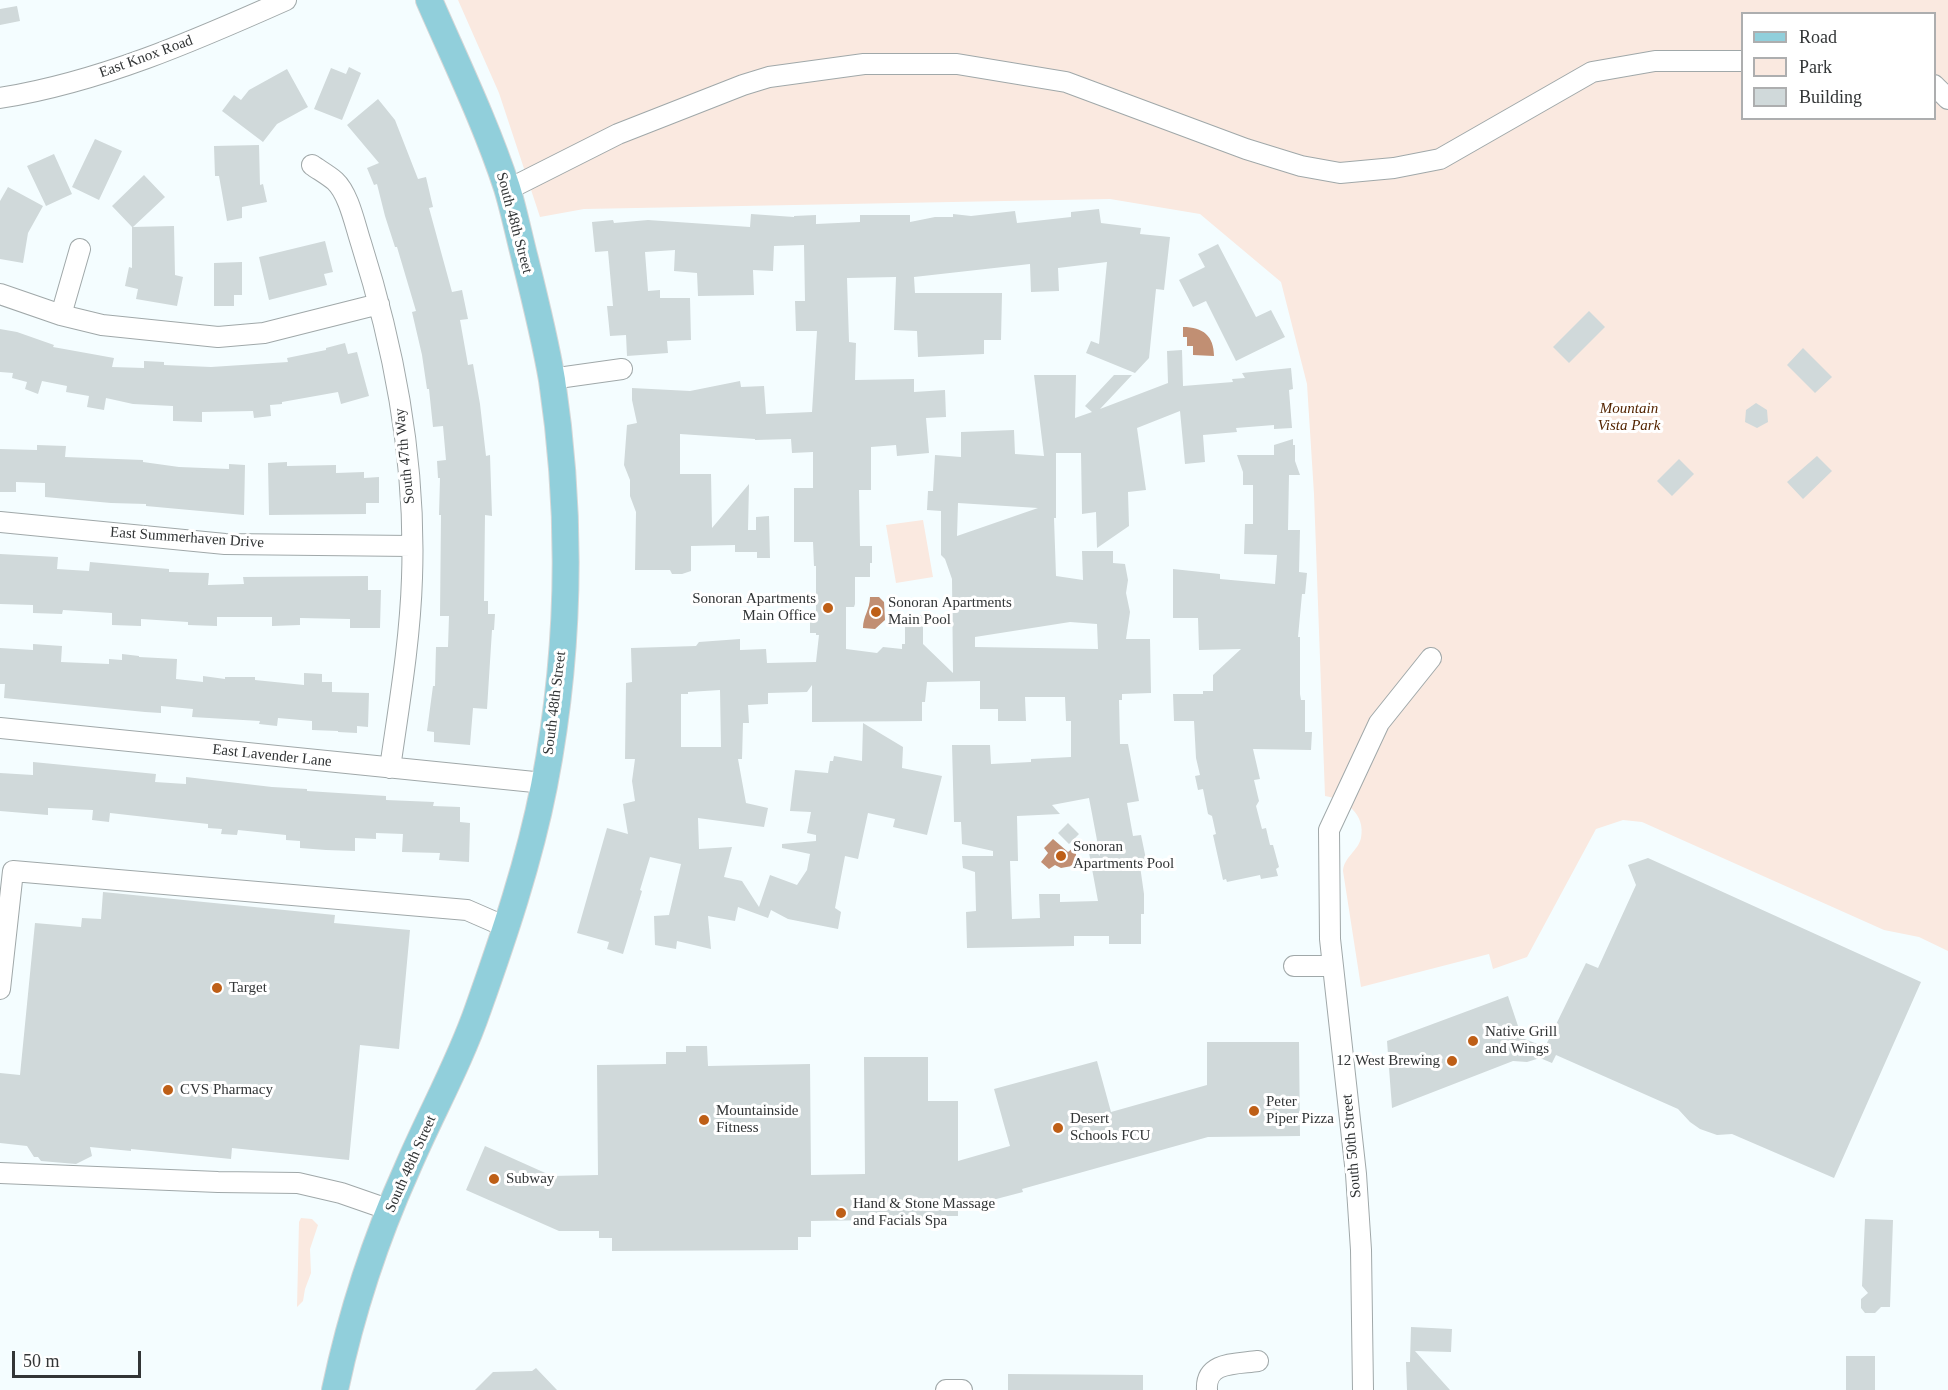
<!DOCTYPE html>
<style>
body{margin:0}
#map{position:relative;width:1948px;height:1390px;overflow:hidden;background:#f4fdff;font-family:Georgia,serif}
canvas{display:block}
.legend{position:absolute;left:1741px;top:12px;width:195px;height:108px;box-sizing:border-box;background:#fff;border:2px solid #adaeaf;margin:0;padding:8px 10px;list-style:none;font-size:18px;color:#323536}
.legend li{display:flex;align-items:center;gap:12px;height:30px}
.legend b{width:30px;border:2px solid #adaeaf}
.scale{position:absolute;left:12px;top:1351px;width:129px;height:27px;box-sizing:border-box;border:3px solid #323536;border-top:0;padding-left:8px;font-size:18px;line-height:21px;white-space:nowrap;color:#323536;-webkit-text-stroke:4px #fff;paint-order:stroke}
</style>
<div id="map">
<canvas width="1948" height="1390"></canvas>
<ul class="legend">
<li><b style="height:8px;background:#91cfdb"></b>Road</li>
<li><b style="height:16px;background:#fae9e0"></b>Park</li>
<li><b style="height:16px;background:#d0d9da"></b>Building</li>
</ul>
<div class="scale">50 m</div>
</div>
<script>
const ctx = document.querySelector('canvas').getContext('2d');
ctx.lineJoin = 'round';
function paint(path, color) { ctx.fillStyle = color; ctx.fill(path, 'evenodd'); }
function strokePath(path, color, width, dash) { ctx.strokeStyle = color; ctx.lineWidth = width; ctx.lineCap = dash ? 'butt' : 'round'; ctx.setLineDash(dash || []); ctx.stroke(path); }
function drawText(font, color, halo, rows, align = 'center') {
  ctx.font = font + ' Georgia,serif'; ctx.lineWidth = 6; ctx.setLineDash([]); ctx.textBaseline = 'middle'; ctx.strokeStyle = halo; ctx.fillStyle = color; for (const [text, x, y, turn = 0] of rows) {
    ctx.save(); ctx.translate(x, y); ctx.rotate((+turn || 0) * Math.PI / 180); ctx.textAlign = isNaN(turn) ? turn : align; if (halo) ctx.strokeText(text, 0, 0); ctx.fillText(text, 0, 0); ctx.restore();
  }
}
paint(new Path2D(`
 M458,0H1948V951L1919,937L1884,930L1642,822L1623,820L1596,829L1527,957L1493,969L1489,954L1361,987L1343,871C1344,857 1358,851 1361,838C1366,814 1345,799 1325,796L1314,494L1307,384L1281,282L1200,214L1110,199L584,209L540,217L499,93ZM1742,14H1934V118H1742Z
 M923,520L933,577L896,583L886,525Z
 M301,1218L312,1219L318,1225L310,1249L311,1273L305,1289L303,1301L297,1307L299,1222Z`), '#fae9e0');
paint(new Path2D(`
 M1183,327C1203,327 1214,336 1214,356L1193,355V346H1187V337H1183Z
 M870,597H879L884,602L885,620L875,629L863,628C863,616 870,610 870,597Z
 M1053,839L1068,852L1073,848L1076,852V858L1072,866L1061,868L1055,865L1049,869L1041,862L1048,853L1044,848Z`), '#c18f73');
paint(new Path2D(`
 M17,6L20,21L0,25V9Z
 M349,67L361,73L342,120L314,109L331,68L346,74Z
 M287,69L308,107L277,124L263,142L222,111L234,95L241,100L249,90Z
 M378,99L395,120L418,179L426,177L433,207L429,208L452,292L462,290L468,319L460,320L468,365L473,364L480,404L486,456L490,455L492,516L485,515L484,601H488V614H495L494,630H492L487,709L473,708L470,745L434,742V732L427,731L433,686H435L436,647H448L449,616H440L441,515H439L440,478H438L437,461L446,460L443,426L433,427L429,389H427L422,355L412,312L416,311L397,247H395L385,216L377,184L374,185L367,168L379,163L347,125Z
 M95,139L122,151L99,200L72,187Z
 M259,145L260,185L263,184L267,202L242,207V218L227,221L219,176H215L214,146Z
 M54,154L72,194L46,206L27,166Z
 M144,175L165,197L133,227L174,226L175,275L183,277L177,306L136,299L138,289L125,286L129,267L132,268V227L112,206Z
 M8,187L43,206L28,233L23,263L0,259V201Z
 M1099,209L1101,223L1141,228L1140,234L1170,237L1164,290L1156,289L1149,358L1135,373L1086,353L1091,341L1099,344L1107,262L1058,268L1059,291L1031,292L1030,264L914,277L915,293H1002L1001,340H984V354L918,357L917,331L894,330L896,277L847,278L849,342L856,343L855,380L914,379V392L945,390L946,417L926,418L929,453L897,456L896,445L871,447V490H859L860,546H872V563H870V577H855V604L854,607H846V649L877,653L883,647L902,649V644H905V615H923V644L953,673L952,579L945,559L941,555V511L927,510L928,491H933L935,455L961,457V432L1014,430L1015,454L1044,456L1034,375H1076L1075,418L1092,412L1085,406L1114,375H1132L1100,409L1168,383L1167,351L1182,350L1183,386L1233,382L1232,379L1245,378L1242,373L1291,368L1293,389L1289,390L1292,428L1274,429V425L1236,428L1237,432L1203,435L1205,462L1185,464L1180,411L1137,428L1146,490L1128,492L1129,526L1097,548L1096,512L1082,514L1081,453H1056V518H1054L1056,576L1083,580L1082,551H1113V563L1125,564L1128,580L1126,593L1130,612L1126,639H1150L1151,693L1122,694V700H1119L1120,744H1128L1139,801L1127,803L1133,836L1141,835L1147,864L1140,866L1144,894V914H1141V944H1109V936H1074V946L967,948L966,912L976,911L975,872L963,868L962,856H993V851L962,844L961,822H954L952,745H990L991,764L1031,762V759L1071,757V721H1066L1065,697H1025L1026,721H998V709H980V681L927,682L925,702H922V721L812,722V685L807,692L768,693V704L748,705L749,723H743L742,759H738L746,803L768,808L764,827L698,818L699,849L732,847L724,877L742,881L759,907L770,875L797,885L807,870L810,854L782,848V844L816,841V835L807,833L811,812L790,811L795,770L828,773L830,761H833L834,756L862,761L863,723L903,747L902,768L942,776L927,835L893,827L895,819L868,813L858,859L845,856L835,908L841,912L838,929L788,919L771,910L768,918L738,907L735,921L708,916L711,949L677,941L676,949L655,945L654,916L669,915L681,864L650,857L640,890L642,891L623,954L607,949L609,942L577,933L607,828L628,834L623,804L635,801L632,781L635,759H625L626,683L632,682L631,648L696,646L699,642L740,639V650L766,649L767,663L816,662L819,635H816V633H810V618H816V566H814L813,542H794V488H813V452L792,453L791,439L755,440V439L680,434V474H711L712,528L749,484L748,530H756V517L769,516L770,558H757V552H735V545L691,546V571L682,574H672L670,570H635L636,512L630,496V480L624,465L627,425L637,423L632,400V388L690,391L740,381L741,387L764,386L766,414L812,412L817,331H796L795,301H805L804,245L774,246L773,271L753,270L754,295L698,296L697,273L674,271L675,250L645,252L648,291L660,290V298H690L691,340L667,341L668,353L627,356L626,335L610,336L607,306H613L608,251L595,252L592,222L613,220L614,223L648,220L750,227L751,214L794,217V216L816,215V224L860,222V215H910V222L935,217H953V214L971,216L1015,211L1017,223L1071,217V212ZM958,503L1038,508L957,536ZM1070,622L1097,624L1098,649L975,647V637ZM720,690L721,747H681V694H688V692ZM1089,798L1100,856L1087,842L1098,901L1060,902V894H1039L1040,918L1012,919L1010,861H1018L1017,816L1060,814L1052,805Z
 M325,241L333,272L324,274L327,285L269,300L259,257Z
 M1218,244L1256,317L1271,310L1285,337L1236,361L1206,301L1193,307L1179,280L1205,267L1198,254Z
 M242,262V295H234V306H214V263Z
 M1589,311L1605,327L1569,363L1553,347Z
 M0,329L17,332L54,345L53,347L114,358L112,367L144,368V361L164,362V365L211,367L288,362L287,358L326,350V348L345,343L348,354L357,352L369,396L341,404L338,392L282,402V404L270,405L271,416L254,418L253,411L202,412V422L173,421V406L133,404L106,398L104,410L87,407L89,396L66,392L67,386L42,381L38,394L25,389L27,382L12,378L13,373L0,372Z
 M1803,348L1832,377L1815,393L1787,365Z
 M1756,403L1767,410L1768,422L1757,428L1745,422L1746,410Z
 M1293,439V445H1295V461L1300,475H1289L1288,530H1300L1299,572L1307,573L1305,594H1302L1298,637H1300V694L1301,700H1305V732H1312L1311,750L1253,749L1260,779L1254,780L1259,801L1256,806L1262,829L1266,828L1270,845H1273L1279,867L1276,869L1278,876L1261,879L1260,875L1227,882L1226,879L1223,880L1213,835L1216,834L1212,816L1208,814L1203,789L1198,790L1195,776L1200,775L1196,758L1194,721H1174L1173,694H1203V691H1213V675L1241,649L1199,650L1198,618H1173V569L1220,574V579L1275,584L1277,555L1244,554L1245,524H1253V485H1243V472L1237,455H1274V445Z
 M37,445L66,446L65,457L143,460V462L179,467L229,469V464L245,465L244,515L146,506V504L111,503L45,497V483L16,482V492H0V449L37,450Z
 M1817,456L1832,471L1803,499L1787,482Z
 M1679,459L1694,474L1672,496L1657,481Z
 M287,462V466L336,465V473L364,472V478L379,477V503H366V514L269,515L268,463Z
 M0,554L58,557L57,569L89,571L90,562L169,569V572L209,573L208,585L244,584L243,577L368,576V590H381L380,628H350V619L300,618V625L272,626V617H217V626L188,625V622L141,619V626L112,625V613L63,610L62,614L33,613V605L0,604Z
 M33,644L62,646L61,662L109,664V659L122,660V654L139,656V657L177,659L176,679L203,682V676L225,679V677H255V680L304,685V673L322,674V682H332V692L369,693L368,727L357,726V733L338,732V731L312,730V721L278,718L277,726L259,724L260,721L192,717L193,709L161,706V713L145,712L4,698L5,684H0V648L33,650Z
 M33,762L156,774L155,782L186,784V777L272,787L307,789V791L386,796V800L434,802L433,806L460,807V822L470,823L469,862L439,860L440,853L402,852L403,834L376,833V839L355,838V851L326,850L300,848V841L286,840V835L238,830L237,835L221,834L222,829L208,828V824L110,813L109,822L92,820L93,810L48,808V815L0,811V773L33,775Z
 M1068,823L1079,834L1069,844L1058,833Z
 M1648,858L1921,982L1834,1178L1732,1134L1717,1135L1700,1129L1690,1122L1678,1109L1556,1055L1552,1063L1540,1058L1527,1062L1513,1061L1392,1108L1387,1041L1508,996L1522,1038L1545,1047L1586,963L1598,968L1636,885L1628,865Z
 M103,892L335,915L334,923L410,930L399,1049L360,1045L349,1160L232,1148L231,1159L131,1149V1151L90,1147L92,1156L76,1164L41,1161L38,1157H34L27,1146L0,1143V1073L20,1075L35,923L81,927L82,918L101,919Z
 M1207,1042H1299L1300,1136L1208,1137L1022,1189L1023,1192L958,1209V1216H947V1219L811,1221V1237H798V1250L612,1251V1238H599V1231H559L466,1190L485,1146L552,1176L598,1175L597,1065L666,1064V1052H686V1046H707L708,1066L810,1064L811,1175L865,1174L864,1057H928V1101H958V1161L1010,1146L994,1089L1097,1061L1111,1112L1207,1085Z
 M1865,1219L1893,1220L1890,1307H1881L1875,1313H1865L1861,1308V1299L1868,1293L1862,1286Z
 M1411,1327L1452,1329L1451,1352L1415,1351L1450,1390H1407L1406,1362H1410Z
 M1846,1356H1875V1390H1846Z
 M536,1368L557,1390H475L493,1372L532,1371Z
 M1008,1374L1143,1375V1390H1008Z`), '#d0d9da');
const minor = new Path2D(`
 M1934,85L1948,99
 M0,98C100,82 194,41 286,0
 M312,165C319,170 328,175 335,181C349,194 355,225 361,243C395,350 416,465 412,578C410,642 399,705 390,768
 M507,190L618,134L743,85L769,77L864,64H957L1066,82L1246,149L1301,166L1340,173L1394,168L1440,159L1592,72L1655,61H1742
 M0,294L61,315L102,325L218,337L264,333L379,304
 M61,315L80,249
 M551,379L622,369
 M0,522L225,544L411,546
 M0,728L544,783
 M1294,966H1333
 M0,989L13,871L467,910L506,927
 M0,1173L218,1182L298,1183L341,1193L390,1210
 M946,1390H962
 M1207,1390C1205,1361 1237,1364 1258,1361
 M1363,1390L1361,1250L1356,1174L1330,939L1329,830L1379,723L1431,658`);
const major = new Path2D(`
 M335,1390C351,1314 375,1240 407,1169C430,1115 459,1064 478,1009C504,936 529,862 544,786C570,653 572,514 552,380C545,339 535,299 525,259C519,236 514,211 507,188C486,124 456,62 429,0`);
strokePath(minor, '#a0a8a9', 22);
strokePath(major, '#d6d7d7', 28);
strokePath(minor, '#fff', 20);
strokePath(major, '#91cfdb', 26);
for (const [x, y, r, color] of [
 [828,608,6,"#be5f17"],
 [876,612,6,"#be5f17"],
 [1061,856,6,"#be5f17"],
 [217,988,6,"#be5f17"],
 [1473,1041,6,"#be5f17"],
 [1452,1061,6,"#be5f17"],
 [168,1090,6,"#be5f17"],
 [1254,1111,6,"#be5f17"],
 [704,1120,6,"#be5f17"],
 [1058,1128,6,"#be5f17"],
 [494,1179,6,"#be5f17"],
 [841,1213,6,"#be5f17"]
]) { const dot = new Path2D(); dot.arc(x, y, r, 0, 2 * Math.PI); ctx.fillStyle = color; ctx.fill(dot); strokePath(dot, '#fff', 2); }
drawText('15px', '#323536', '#fff', [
 ["East Knox Road",146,57,-20],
 ["South 48th Street",514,223,75],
 ["South 47th Way",405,456,-96],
 ["East Summerhaven Drive",187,538,4],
 ["South 48th Street",555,703,-83],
 ["East Lavender Lane",272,756,6],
 ["South 50th Street",1352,1146,-95],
 ["South 48th Street",411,1164,-66]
]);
drawText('italic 15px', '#532401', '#fff', [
 ["Mountain",1629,409],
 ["Vista Park",1629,426]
]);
drawText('15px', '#323536', '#fff', [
 ["Sonoran Apartments",816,599,"right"],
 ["Main Office",816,616,"right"],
 ["Sonoran Apartments",888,603],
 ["Main Pool",888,620],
 ["Sonoran",1073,847],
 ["Apartments Pool",1073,864],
 ["Target",229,988],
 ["Native Grill",1485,1032],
 ["and Wings",1485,1049],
 ["12 West Brewing",1440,1061,"right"],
 ["CVS Pharmacy",180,1090],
 ["Peter",1266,1102],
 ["Piper Pizza",1266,1119],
 ["Mountainside",716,1111],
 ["Fitness",716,1128],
 ["Desert",1070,1119],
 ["Schools FCU",1070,1136],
 ["Subway",506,1179],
 ["Hand & Stone Massage",853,1204],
 ["and Facials Spa",853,1221]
], 'left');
</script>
